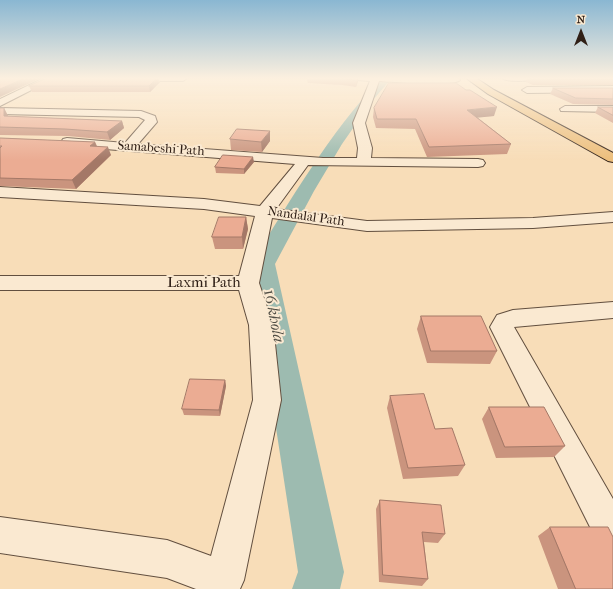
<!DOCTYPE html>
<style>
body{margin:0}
#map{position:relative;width:613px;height:589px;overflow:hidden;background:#f8ddb8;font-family:"IM FELL French Canon",serif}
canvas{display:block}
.north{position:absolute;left:561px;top:12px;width:40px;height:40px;-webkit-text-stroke:3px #fae9d1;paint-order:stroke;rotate:0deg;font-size:11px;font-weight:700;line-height:16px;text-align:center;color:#302017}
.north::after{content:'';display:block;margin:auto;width:14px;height:18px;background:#302017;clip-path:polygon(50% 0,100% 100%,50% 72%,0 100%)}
</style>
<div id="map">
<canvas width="613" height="589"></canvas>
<div class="north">N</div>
</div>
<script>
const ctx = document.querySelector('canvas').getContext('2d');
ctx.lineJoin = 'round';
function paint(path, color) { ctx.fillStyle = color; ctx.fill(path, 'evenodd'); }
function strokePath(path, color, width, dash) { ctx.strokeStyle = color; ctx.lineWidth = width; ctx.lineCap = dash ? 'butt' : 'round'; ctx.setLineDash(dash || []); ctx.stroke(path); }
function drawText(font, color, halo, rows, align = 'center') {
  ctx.font = font + ' "IM FELL French Canon",serif'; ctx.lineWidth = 4; ctx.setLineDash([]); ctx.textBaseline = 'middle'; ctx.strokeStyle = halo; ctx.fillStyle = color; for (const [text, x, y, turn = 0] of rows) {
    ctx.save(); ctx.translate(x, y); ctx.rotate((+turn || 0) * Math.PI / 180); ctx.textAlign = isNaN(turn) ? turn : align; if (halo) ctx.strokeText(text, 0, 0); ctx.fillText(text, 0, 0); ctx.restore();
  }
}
paint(new Path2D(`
 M381,78H392L372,101L342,144L314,191L275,264L344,572L340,589H292L298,572L251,264C291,199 329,134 381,78Z`), '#9dbbb0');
const street = new Path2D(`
 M44,78H55L0,106V99Z
 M125,78H187L183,81H129Z
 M357,78H458L460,80C453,87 392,82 379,81L365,123L372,148L371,158L478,159L483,160L485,163L483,166L478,167L308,165L276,209L367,221L533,218L613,212V222L533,228L367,231L272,218L259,283L273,325L281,400L244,580L240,589H196L167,578L0,553V517L167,540L211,556L253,400L249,325L239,290H0V276H239L255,216L204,209L0,197V187L204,199L260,206L295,164L67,146L63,145L61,142L63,139L67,138L125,143L145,120L139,117L0,114V108L141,111L155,116L157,122L138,144L323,158H357L358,148L353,123L370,81L358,80Z
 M502,78H535C531,82 505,82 502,78Z
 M613,86V92L527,93L522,90L527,87Z
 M565,106H613V112L561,111L560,109Z
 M613,302V318L514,327L613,499V552L600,547L490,327L497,315L513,310Z`);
const highway = new Path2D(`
 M466,78H476L494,90L613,153V162L608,161L488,94Z`);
strokePath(street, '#624f3f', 2);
strokePath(highway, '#302017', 2);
paint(street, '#fae9d1');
paint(highway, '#ecbe7c');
paint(new Path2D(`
 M47,78H158L160,82L150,92H32L29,86Z
 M306,78H358V81L356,87L342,85L308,83Z
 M527,78H613V85H533L526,82Z
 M553,88H613V105L573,104L550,94Z
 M598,107H613V123L595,113Z
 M0,108H4L8,116L122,121L124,128L110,140L68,136L0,135Z
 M374,108L494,116L477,117L511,144L507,154L427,157L415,129L376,128L373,117Z
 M0,138L95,142L97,146L111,155L76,189L0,186Z
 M230,139L270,141L262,152L231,150Z
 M254,162L244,174L216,173L215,167Z
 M246,217L248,229L243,249H215L212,237Z
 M421,316L497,351L490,364L427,363L417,329Z
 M225,380L226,386L220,416L184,415L182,409Z
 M390,396L435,429L465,465L458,476L403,479L387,408Z
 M489,407L565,446L554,457L496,458L482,419Z
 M380,500L445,534L438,543L424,542L428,579L422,586L379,582L376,509Z
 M550,527L613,589H558L538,536Z`), '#ca947e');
paint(new Path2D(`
 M25,78H41L0,97V89Z
 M157,78H158L160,82L150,92L149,86Z
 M358,78V81L356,87L357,81Z
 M497,107L494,116L465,119L467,110Z
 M4,108L8,116V124L4,116Z
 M122,121L124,128L110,140L107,132Z
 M270,131V141L262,152L261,142Z
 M95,142L98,150L90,146Z
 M108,147L111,155L76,189L72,180Z
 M253,157L254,162L244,174V169Z
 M246,217L248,229L243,249L242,237Z
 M225,380L226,386L220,416L219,410Z`), '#a47867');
const building = new Path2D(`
 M0,78H25L0,89Z
 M47,78H157L149,86H29Z
 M336,78H358L357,81L342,78Z
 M530,78H613V79L535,80Z
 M389,83H456L466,90H470L497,107L467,110L511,144L429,147L416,119H377L374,108Z
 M553,88H613V99L576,98Z
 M598,107H613V115Z
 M0,108H4V116L122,121L107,132L65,129L0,127Z
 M237,129L270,131L261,142L230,139Z
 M0,138L95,142L90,146L108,147L72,180L0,178V148L2,146H0Z
 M223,155L253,157L244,169L215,167Z
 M219,217H246L242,237H212Z
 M421,316H481L497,351H431Z
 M190,379L225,380L219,410L182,409Z
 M424,394L435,429L452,428L465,465L408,468L390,396Z
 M489,407H544L565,446L505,447Z
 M380,500L441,505L445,534L422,532L428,579L383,575Z
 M550,527H608L613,537V589H576Z`);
paint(building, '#ebac93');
strokePath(building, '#a47867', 1);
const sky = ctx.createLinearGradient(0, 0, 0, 160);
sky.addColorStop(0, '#8ab7d2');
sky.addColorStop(0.49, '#fcf0df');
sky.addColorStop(1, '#fcf0df00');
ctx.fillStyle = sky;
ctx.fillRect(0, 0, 613, 160);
drawText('13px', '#302017', '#fae9d1', [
 ["Samabeshi Path",161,149,4],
 ["Nandalal Path",306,217,8]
]);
drawText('15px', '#302017', '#fae9d1', [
 ["Laxmi Path",204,283]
]);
drawText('italic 16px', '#514e45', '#fae9d1', [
 ["16 khola",273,316,79]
]);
</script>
